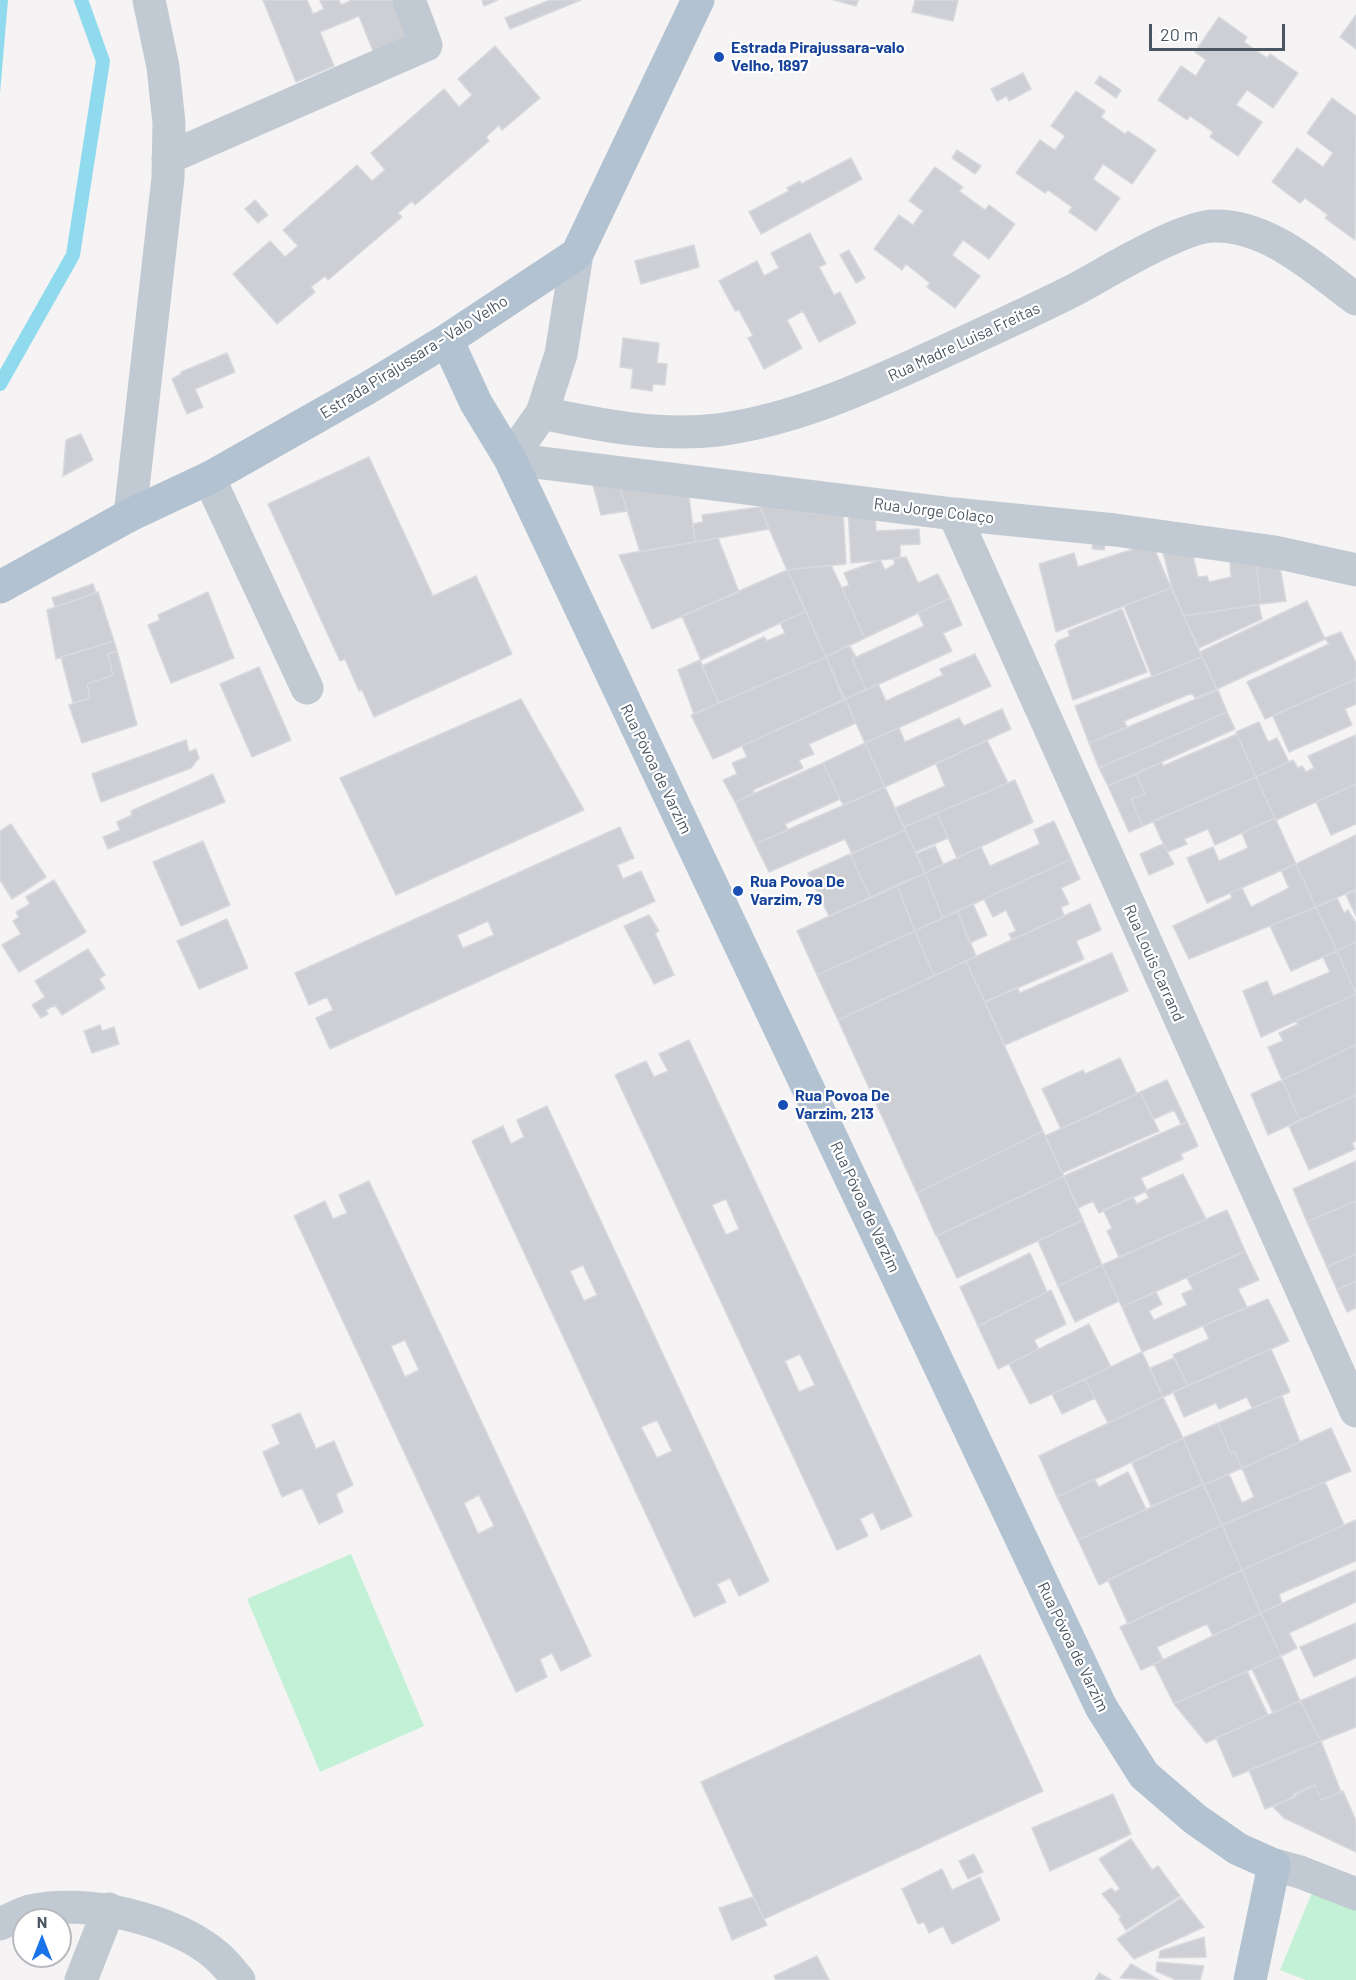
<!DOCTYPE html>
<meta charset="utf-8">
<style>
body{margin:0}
#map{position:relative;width:1356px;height:1980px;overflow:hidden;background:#f5f3f3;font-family:Barlow,sans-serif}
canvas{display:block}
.north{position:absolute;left:12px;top:1908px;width:60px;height:60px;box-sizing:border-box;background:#fff;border:2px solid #b7bbc0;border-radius:50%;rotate:0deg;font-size:16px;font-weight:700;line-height:24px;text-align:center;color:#4a5661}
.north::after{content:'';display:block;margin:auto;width:21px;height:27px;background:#1a73e8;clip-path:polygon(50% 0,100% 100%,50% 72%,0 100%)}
.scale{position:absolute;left:1149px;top:24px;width:136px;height:27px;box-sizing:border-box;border:3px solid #4a5661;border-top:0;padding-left:8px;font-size:18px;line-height:21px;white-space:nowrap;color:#4a5661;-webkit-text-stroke:4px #fff;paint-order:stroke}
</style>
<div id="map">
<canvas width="1356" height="1980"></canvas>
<div class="north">N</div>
<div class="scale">20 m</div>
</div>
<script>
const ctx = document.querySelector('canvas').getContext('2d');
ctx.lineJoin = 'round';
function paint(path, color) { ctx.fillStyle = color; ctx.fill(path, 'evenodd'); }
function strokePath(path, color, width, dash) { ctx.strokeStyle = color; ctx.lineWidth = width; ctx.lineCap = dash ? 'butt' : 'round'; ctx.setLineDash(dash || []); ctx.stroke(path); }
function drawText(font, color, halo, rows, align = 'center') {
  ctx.font = font + ' Barlow,sans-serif'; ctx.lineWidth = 4.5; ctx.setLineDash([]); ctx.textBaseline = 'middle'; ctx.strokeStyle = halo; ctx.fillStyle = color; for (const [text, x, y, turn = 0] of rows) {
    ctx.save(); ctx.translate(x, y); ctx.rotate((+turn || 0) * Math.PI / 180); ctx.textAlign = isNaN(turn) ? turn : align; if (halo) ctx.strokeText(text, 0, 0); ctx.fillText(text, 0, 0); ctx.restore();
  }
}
paint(new Path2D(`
 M351,1554L424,1726L320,1772L247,1599Z
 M1316,1883L1356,1901V1980H1306L1280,1970Z`), '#c3f1d5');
paint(new Path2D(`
 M0,0H8L0,93Z`), '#90daee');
strokePath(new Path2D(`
 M0,384L73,255L103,61L81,0`), '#90daee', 14);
const building = new Path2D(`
 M263,0H307L313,14L324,9L320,1L322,0H339L341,5L352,0H396L410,36L373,51L359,16L320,32L334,66L296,82Z
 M482,0H498L484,6Z
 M550,0H581L510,29L505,18Z
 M834,0H858L856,6Z
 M915,0H958L953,21L912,12Z
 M1356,15V49L1340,37Z
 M1219,17L1247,37L1244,42L1267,58L1270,54L1298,73L1273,108L1247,90L1236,105L1262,122L1238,156L1210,137L1213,132L1190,116L1187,120L1158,100L1181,66L1196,76L1206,60L1195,52Z
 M495,46L540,98L502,130L499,125L486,137L489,141L415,205L412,201L398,213L402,217L328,280L325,276L311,287L315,292L277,324L233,274L270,241L285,257L298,246L283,230L357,165L372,181L385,170L371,153L444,89L459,107L472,95L458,79Z
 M1023,73L1031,89L1009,101L1007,96L997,101L991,89Z
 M1100,76L1121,90L1116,98L1095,83Z
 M1076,91L1105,111L1101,117L1125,134L1128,131L1156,150L1132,184L1103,164L1093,179L1120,198L1096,231L1069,212L1072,207L1048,190L1045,193L1016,173L1040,140L1055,150L1065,136L1051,126Z
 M1332,98L1356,116L1355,240L1325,218L1328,215L1305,198L1300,203L1272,182L1297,148L1323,167L1333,153L1307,133Z
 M957,150L981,166L975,174L952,158Z
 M851,158L862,179L761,234L749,212L789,191L787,188L800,181L801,184Z
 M935,167L963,187L959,191L985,210L989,205L1015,224L989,259L963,240L952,255L980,276L955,308L927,287L930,283L906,264L902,270L874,249L899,215L913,225L923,211L909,201Z
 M255,200L268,215L258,223L245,209Z
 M810,233L826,264L819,267L834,295L840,292L856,323L819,342L803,311L787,320L802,348L764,369L748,338L753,336L739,310L735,311L719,281L757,261L764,276L779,268L771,253Z
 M694,245L699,267L641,284L635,261Z
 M849,250L865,278L856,283L840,255Z
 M623,338L659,343L657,363L667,364L665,385L653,384L652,391L631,388L633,369L620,367Z
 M227,353L235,372L195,389L203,407L187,414L172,379L181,374V372Z
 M81,434L93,460L63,476L66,440Z
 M369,457L433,596L476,576L512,654L374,717L362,690L359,691L345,659L340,661L268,504Z
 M619,484L627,511L601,515L593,485Z
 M619,484L688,490L695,542L640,552Z
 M755,496L778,499L781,509L811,506V513L843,511L846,564L787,570Z
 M760,507L769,529L695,542L693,524L703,522L702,515Z
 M848,508L875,511L876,531L919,529L920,544L900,545V558L851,563Z
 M1094,536L1106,538L1104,550L1092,549Z
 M718,538L739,592L652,629L619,555Z
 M1152,543L1171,588L1056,632L1039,564L1074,553L1078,567Z
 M1161,544L1191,547L1198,577L1207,576L1209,582L1231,577L1229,550L1255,553L1261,604L1184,616L1172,588Z
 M1255,553L1278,555L1286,601L1261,604Z
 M906,557L918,583L938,574L950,598L865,638L842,588L849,585L844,573L880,560L885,570L895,564L893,558Z
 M831,565L865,638L826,657L787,570Z
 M787,570L806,611L701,660L682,616Z
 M93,584L96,593L55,607L52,598Z
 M1171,588L1202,657L1152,677L1124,606Z
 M98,592L114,641L56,659L47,610Z
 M208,592L234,658L171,683L148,625L160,620L158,615Z
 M950,598L962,625L943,633L952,651L866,690L852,659L924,626L918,613Z
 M1307,601L1325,639L1217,689L1200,652Z
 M1259,605L1262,619L1199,648L1184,616Z
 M1122,609L1147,672L1073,700L1055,645L1058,641L1070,636L1068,631Z
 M806,611L826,657L719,703L702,666L764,637L767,641L785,633L780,623Z
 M1341,632L1356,663V679L1265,719L1247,682L1329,644L1325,638Z
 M114,641L117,651L108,654L113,675L87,684L90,698L73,703L61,657Z
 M849,645L856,657L852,659L866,690L845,699L826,657Z
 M117,651L137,725L82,743L69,705L90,698L87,684L113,675L108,654Z
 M975,654L991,686L865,743L845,699L878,684L886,701L943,675L940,669Z
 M826,657L844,700L713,759L691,715Z
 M1202,657L1217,689L1195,698L1192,693L1124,721L1127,727L1089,743L1075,706Z
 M700,660L719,703L694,714L678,670Z
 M259,667L291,740L252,757L220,684Z
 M1356,679V704L1345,709L1352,725L1289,752L1273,716Z
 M1218,690L1227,712L1099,768L1089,743Z
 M521,699L584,810L396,895L340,778Z
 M845,699L856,723L809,744L814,754L799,760L803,768L753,790L754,793L735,802L723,780L737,774L732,763L747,757L742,746Z
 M1002,709L1011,729L885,787L865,743L899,728L905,742L959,718L964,726Z
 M1227,712L1235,729L1108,786L1099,768Z
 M1259,722L1268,742L1277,738L1289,762L1256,777L1236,732Z
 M1237,734L1256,777L1143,826L1131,799L1145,794L1136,774L1162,762L1163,766Z
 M1356,735V784L1276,820L1256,777L1293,760L1298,768L1302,766L1306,772L1314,768L1308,756Z
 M186,740L189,752L196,749L199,758L191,768L101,802L92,774Z
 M987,740L1008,783L904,827L895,808L945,786L936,764Z
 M865,743L885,787L843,805L823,763Z
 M823,763L840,799L785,824L788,830L755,844L735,802Z
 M213,774L225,802L108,849L103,837L120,830L117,822L132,815L131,811Z
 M1136,774L1145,794L1131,799L1143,826L1129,832L1108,786Z
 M1256,777L1275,818L1215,845L1208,829L1184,839L1187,844L1167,852L1153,821Z
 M1015,780L1033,822L957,858L937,813Z
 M1356,784V824L1331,835L1316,802Z
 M885,787L905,830L852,854L845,839L769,872L755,844Z
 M937,813L948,838L915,852L904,827Z
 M1275,818L1296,864L1207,903L1187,858L1213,847L1219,861L1248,848L1242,833Z
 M1054,821L1071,859L943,918L925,873L981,847L990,866L1040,844L1034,830Z
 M11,824L46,877L12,899L0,880V831Z
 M620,827L634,858L617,865L623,879L641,871L655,901L330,1049L316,1018L333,1010L327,997L309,1005L295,973ZM488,921L494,935L463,948L457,935Z
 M905,830L925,873L871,898L850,854Z
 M1356,835V889L1316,907L1296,864Z
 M203,841L230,905L181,926L153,862Z
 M1163,844L1174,864L1149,875L1140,854Z
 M935,846L943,864L925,873L916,854Z
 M850,854L871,898L829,916L808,873Z
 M1071,859L1080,879L1061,888L1069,904L1061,907L1064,916L1012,940L1009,934L1016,931L1006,910L993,917L984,899Z
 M1296,864L1316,907L1189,959L1173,926L1232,898L1230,893L1242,888L1251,907L1289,888L1281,870Z
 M925,873L943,918L915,931L897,885Z
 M54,880L86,932L19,972L2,945L21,934L13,921L19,917L16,912L30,904L26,897Z
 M897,885L915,931L817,975L797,931Z
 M1356,890V916L1346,895Z
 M1337,898L1344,913L1348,910L1356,923V942L1337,951L1316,907Z
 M973,904L987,935L970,943L957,911Z
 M1090,904L1101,930L1076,941L1084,959L985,1002L966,961Z
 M1316,907L1337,951L1291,971L1270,926Z
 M957,911L976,956L934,976L915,931Z
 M649,915L659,931L655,933L674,975L654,984L624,926Z
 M227,919L248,968L199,989L177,941Z
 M915,931L934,976L838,1020L817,975Z
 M1356,942V994L1337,951Z
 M88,949L105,975L99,979L105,988L62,1015L55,1005L46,1010L48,1014L41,1018L32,1005L45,997L35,981Z
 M1337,951L1356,994L1261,1037L1243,991L1267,981L1273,996L1330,972L1323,957Z
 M1112,953L1128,991L1005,1045L985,1002L1017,987L1020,993Z
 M966,961L1043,1131L917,1193L838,1020Z
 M1356,994V1045L1282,1080L1268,1047L1283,1041L1279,1033L1298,1024L1296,1021Z
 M100,1025L102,1031L114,1027L119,1044L92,1053L84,1031Z
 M689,1040L912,1516L881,1530L873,1512L860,1519L868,1536L837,1550L615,1075L646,1061L654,1077L668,1071L659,1054ZM726,1199L739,1229L726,1235L712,1205ZM800,1354L815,1385L799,1392L785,1361Z
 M1356,1045V1095L1300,1120L1282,1080Z
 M1120,1058L1137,1094L1061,1129L1042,1089L1083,1070L1085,1074Z
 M1167,1080L1187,1122L1181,1124L1174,1110L1154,1119L1140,1092Z
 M1282,1080L1300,1120L1268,1135L1251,1094Z
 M1140,1092L1159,1131L1062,1173L1045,1136Z
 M1356,1095V1141L1352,1143L1355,1149L1309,1170L1289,1126Z
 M547,1106L769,1581L739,1596L730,1578L717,1584L726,1602L694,1617L472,1141L503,1126L511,1144L524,1137L517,1120ZM583,1265L597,1295L584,1301L570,1271ZM657,1420L672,1451L657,1458L641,1427Z
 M1187,1122L1198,1146L1181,1154L1183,1159L1141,1178L1147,1191L1099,1213L1093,1201L1078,1208L1064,1176Z
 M1043,1131L1064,1176L936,1236L917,1193Z
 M1356,1161V1201L1307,1222L1293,1189Z
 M1183,1174L1206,1219L1119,1257L1107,1231L1112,1228L1103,1210L1133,1197L1137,1204L1149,1198L1145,1191Z
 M1064,1176L1083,1220L957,1278L937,1236Z
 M369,1181L591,1656L561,1671L552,1653L540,1659L547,1677L516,1692L294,1216L325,1201L333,1219L347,1213L339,1195ZM405,1340L419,1370L405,1377L391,1346ZM479,1495L494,1526L478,1534L464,1503Z
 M1356,1201V1254L1327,1267L1307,1222Z
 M1227,1210L1245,1251L1122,1307L1102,1265Z
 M1083,1220L1102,1265L1058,1286L1038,1241Z
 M1245,1251L1259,1280L1238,1289L1247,1307L1142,1352L1122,1307L1156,1292L1162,1304L1149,1311L1154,1320L1187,1305L1182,1294L1193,1289L1187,1278Z
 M1030,1253L1047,1292L978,1326L960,1287Z
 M1356,1254V1281L1337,1290L1327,1267Z
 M1102,1265L1119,1301L1075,1322L1058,1286Z
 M1356,1281V1308L1347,1312L1337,1290Z
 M1051,1290L1066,1324L1034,1340L1039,1349L998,1369L978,1326Z
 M1268,1299L1289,1341L1188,1386L1173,1355L1209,1339L1203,1326Z
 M1089,1324L1111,1367L1030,1404L1009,1364Z
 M1271,1349L1290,1392L1252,1408L1247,1397L1219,1409L1216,1403L1184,1417L1173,1392Z
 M1142,1352L1163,1397L1108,1423L1085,1379Z
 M1174,1358L1188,1386L1163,1397L1150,1368Z
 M1085,1379L1095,1398L1062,1414L1052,1394Z
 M1282,1396L1300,1442L1242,1468L1234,1451L1231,1454L1218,1423Z
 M1163,1397L1183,1438L1057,1497L1039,1456Z
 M300,1413L316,1449L334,1441L353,1485L336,1494L343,1512L319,1524L302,1488L282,1497L263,1452L280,1444L272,1425Z
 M1218,1423L1231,1454L1234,1451L1242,1468L1204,1485L1183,1438Z
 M1331,1428L1351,1471L1222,1525L1204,1485L1229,1474L1242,1503L1254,1497L1242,1468Z
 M1183,1438L1203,1484L1151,1506L1132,1463Z
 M1128,1472L1146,1509L1078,1540L1057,1497L1094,1479L1099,1487Z
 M1325,1482L1344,1525L1242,1570L1222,1525Z
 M1203,1484L1222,1525L1099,1585L1078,1540Z
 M1356,1520V1561L1279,1594L1282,1603L1261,1613L1242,1570Z
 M1222,1525L1242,1570L1128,1624L1108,1580Z
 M1242,1570L1261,1613L1213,1636L1207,1624L1157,1647L1163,1660L1141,1670L1120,1627Z
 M1356,1570V1602L1289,1633L1297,1648L1281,1656L1261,1613Z
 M1261,1613L1281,1656L1174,1704L1154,1664Z
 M1356,1623V1658L1314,1677L1300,1647Z
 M980,1655L1043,1791L764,1919L701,1782Z
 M1281,1656L1300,1701L1273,1713L1252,1669Z
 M1247,1671L1268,1715L1206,1743L1174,1704Z
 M1356,1677V1727L1321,1741L1300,1701Z
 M1300,1701L1321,1741L1233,1777L1216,1738Z
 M1321,1741L1341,1792L1321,1800L1315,1785L1293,1794L1295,1797L1265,1809L1249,1770Z
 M1315,1785L1321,1800L1343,1791L1356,1821V1852L1284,1818L1273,1807Z
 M1113,1794L1131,1834L1050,1871L1032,1828Z
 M1131,1839L1152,1870L1158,1866L1180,1896L1126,1930L1119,1919L1121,1917L1102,1894L1111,1888L1115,1892L1120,1889L1099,1859Z
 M974,1854L983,1872L968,1879L959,1861Z
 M942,1869L952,1890L980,1877L1000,1920L952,1944L943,1926L929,1933L924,1922L918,1924L902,1889Z
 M753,1897L767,1925L732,1940L719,1908Z
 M1181,1898L1204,1927L1134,1959L1117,1939Z
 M1204,1937L1206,1957L1159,1958L1160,1951Z
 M817,1956L829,1980H776L774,1976Z
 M1157,1962L1204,1966L1200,1980H1176L1156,1971Z
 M1131,1964L1159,1980L1120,1978Z
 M1099,1973L1111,1980H1095Z`);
paint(building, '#cdcfd5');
strokePath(building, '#d7d9de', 1.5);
strokePath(new Path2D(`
 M168,158L426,45L409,0
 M577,254L561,354L542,413L510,459L954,514L1115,530L1275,552L1356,570
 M542,413C599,425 659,437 718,430C802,419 879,381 956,346C996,327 1035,310 1074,290C1106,273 1182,226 1214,226C1269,225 1315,269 1356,299
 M209,478L307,688
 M954,514L1356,1411
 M130,515L168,178L169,123L163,67L149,0
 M1274,1865L1300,1872L1356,1894
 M0,1924C9,1920 20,1914 30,1911C85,1898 175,1919 217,1956C225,1963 232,1972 239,1980
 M81,1980L109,1909`), '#c1cad2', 33);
strokePath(new Path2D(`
 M447,340L476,403L510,459L1101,1707L1144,1775L1195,1819L1238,1849L1274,1865L1250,1980
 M0,587L130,515L209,478L366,389L447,340L577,254L698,0`), '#b3c2d1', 33);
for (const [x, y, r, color] of [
 [719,57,6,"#1a4fb4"],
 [738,891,6,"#1a4fb4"],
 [783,1105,6,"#1a4fb4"]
]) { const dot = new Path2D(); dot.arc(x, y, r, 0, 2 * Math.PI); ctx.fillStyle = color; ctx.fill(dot); strokePath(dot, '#fff', 2); }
drawText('bold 16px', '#164399', '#fff', [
 ["Estrada Pirajussara-valo",731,48],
 ["Velho, 1897",731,66],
 ["Rua Povoa De",750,882],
 ["Varzim, 79",750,900],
 ["Rua Povoa De",795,1096],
 ["Varzim, 213",795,1114]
], 'left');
drawText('16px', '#4a5661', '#fff', [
 ["Rua Madre Luisa Freitas",964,342,-25],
 ["Estrada Pirajussara - Valo Velho",414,357,-32],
 ["Rua Jorge Colaço",934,511,7],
 ["Rua Póvoa de Varzim",656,769,64],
 ["Rua Louis Carrand",1154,963,66],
 ["Rua Póvoa de Varzim",865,1207,65],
 ["Rua Póvoa de Varzim",1073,1647,64]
]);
</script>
